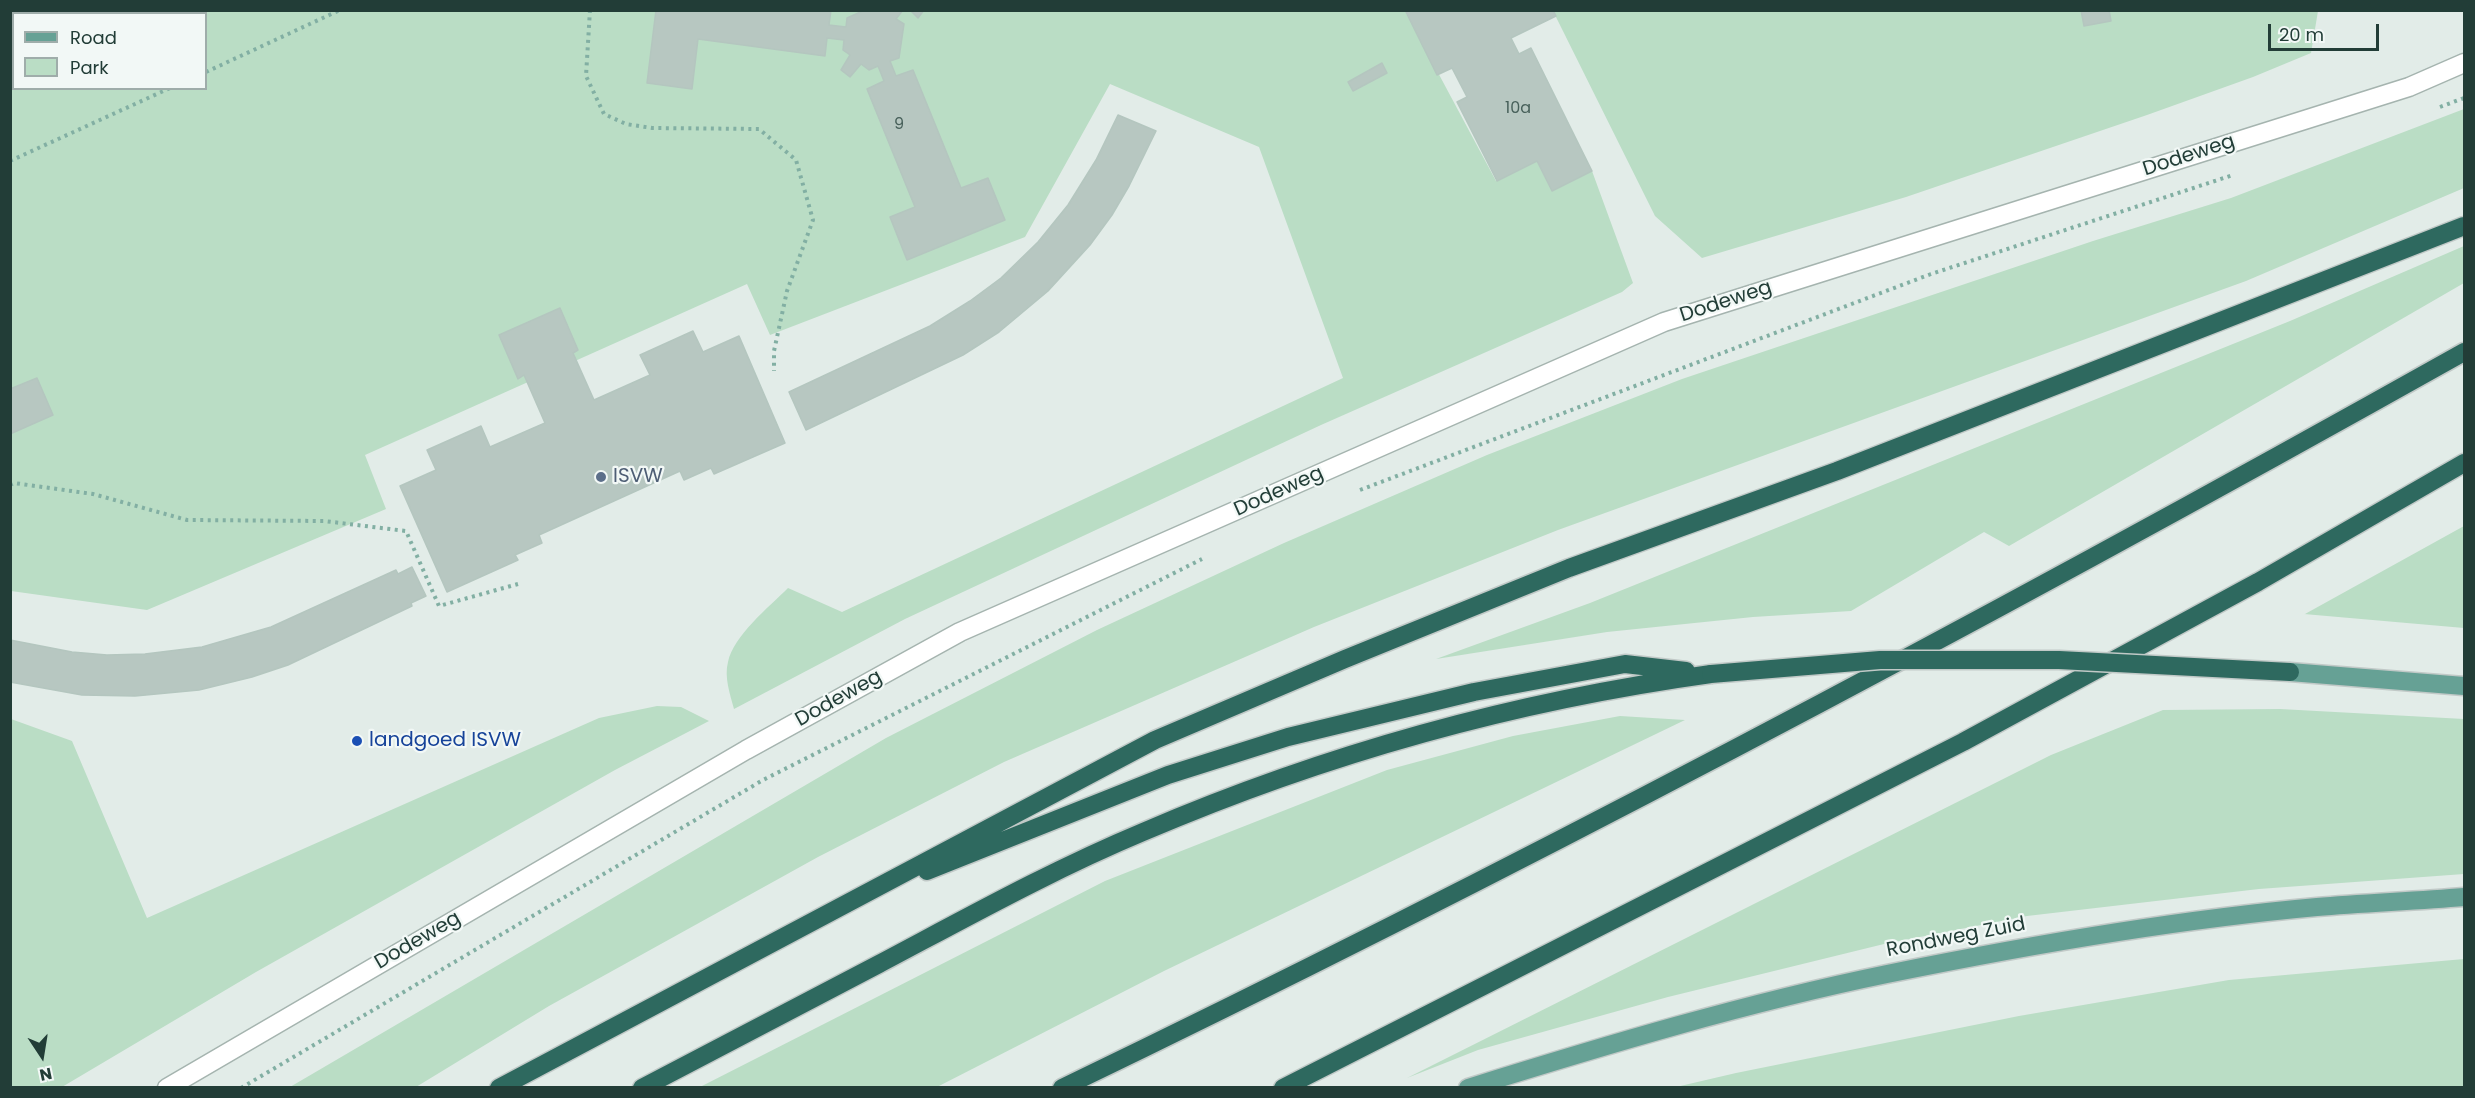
<!DOCTYPE html>
<style>
body{margin:0}
#map{position:relative;width:2475px;height:1098px;overflow:hidden;background:#e2ece8;font-family:Poppins,sans-serif}
canvas{display:block}
.frame{position:absolute;inset:0;border:12px solid #223d37;pointer-events:none}
.legend{position:absolute;left:12px;top:12px;width:195px;height:78px;box-sizing:border-box;background:#f2f8f6;border:2px solid #9fadaa;margin:0;padding:8px 10px;list-style:none;font-size:18px;color:#223d37}
.legend li{display:flex;align-items:center;gap:12px;height:30px}
.legend b{width:30px;border:2px solid #9fadaa}
.north{position:absolute;left:12px;top:1026px;width:60px;height:60px;-webkit-text-stroke:4px #f2f8f6;paint-order:stroke;rotate:168deg;font-size:16px;font-weight:700;line-height:24px;text-align:center;color:#223d37}
.north::after{content:'';display:block;margin:auto;width:21px;height:27px;background:#223d37;clip-path:polygon(50% 0,100% 100%,50% 72%,0 100%)}
.scale{position:absolute;left:2268px;top:24px;width:111px;height:27px;box-sizing:border-box;border:3px solid #223d37;border-top:0;padding-left:8px;font-size:18px;line-height:21px;white-space:nowrap;color:#223d37;-webkit-text-stroke:4px #f2f8f6;paint-order:stroke}
</style>
<div id="map">
<canvas width="2475" height="1098"></canvas>
<div class="frame"></div>
<ul class="legend">
<li><b style="height:8px;background:#66a195"></b>Road</li>
<li><b style="height:16px;background:#baddc5"></b>Park</li>
</ul>
<div class="north">N</div>
<div class="scale">20 m</div>
</div>
<script>
const ctx = document.querySelector('canvas').getContext('2d');
ctx.lineJoin = 'round';
function paint(path, color) { ctx.fillStyle = color; ctx.fill(path, 'evenodd'); }
function strokePath(path, color, width, dash) { ctx.strokeStyle = color; ctx.lineWidth = width; ctx.lineCap = dash ? 'butt' : 'round'; ctx.setLineDash(dash || []); ctx.stroke(path); }
function drawText(font, color, halo, rows, align = 'center') {
  ctx.font = font + ' Poppins,sans-serif'; ctx.lineWidth = 4.5; ctx.setLineDash([]); ctx.textBaseline = 'middle'; ctx.strokeStyle = halo; ctx.fillStyle = color; for (const [text, x, y, turn = 0] of rows) {
    ctx.save(); ctx.translate(x, y); ctx.rotate((+turn || 0) * Math.PI / 180); ctx.textAlign = isNaN(turn) ? turn : align; if (halo) ctx.strokeText(text, 0, 0); ctx.fillText(text, 0, 0); ctx.restore();
  }
}
paint(new Path2D(`
 M10,11H1405L1496,181L1537,161L1552,191L1592,171L1633,283L1622,292L1321,425L905,619L734,709C730,694 724,677 728,662C733,636 769,607 788,588L842,612L1343,378L1259,147L1110,84L1025,237L770,335L747,284L365,455L386,509L147,610L11,591ZM14,14H206V88H14Z
 M1553,11H2318L2311,53L2253,77L2147,115L1906,197L1702,258L1655,216Z
 M2464,109V188L2246,281L1558,530L1314,627L1004,762L818,857L549,1006L416,1087H290L886,738L1097,630L1284,543L1487,455L1682,379L2093,241L2231,198Z
 M2464,246V283L2009,546L1984,532L1851,611L1753,617L1607,632L1436,659L1590,603L2290,321Z
 M2464,526V628L2304,614H2305Z
 M657,706L681,707L709,721L615,770L256,972L62,1087H11V719L72,741L147,918L599,718Z
 M2280,709L2464,719V874L2259,889L2027,916L1884,944L1668,997L1478,1050L1407,1078L2051,755L2163,710Z
 M1620,716L1685,720L1164,971L937,1087H700L1105,881L1387,770L1513,736Z
 M2464,959V1087H1676L1736,1073L2019,1016L2229,980Z`), '#baddc5');
const building = new Path2D(`
 M656,10H831L829,25L846,27L847,18L865,10H903L896,19L904,24L899,58L890,61L896,76L913,70L961,188L988,178L1005,220L907,260L890,217L915,207L867,89L884,81L878,66L869,70L861,64L850,77L841,70L850,55L843,50L844,40L827,38L825,56L698,39L692,89L647,83Z
 M910,10H924L918,18Z
 M1405,10H1553L1556,16L1511,38L1519,54L1531,48L1592,171L1552,191L1537,161L1497,181L1457,102L1467,97L1452,68L1437,75Z
 M2081,10H2109L2111,21L2084,26Z
 M1382,63L1387,73L1353,91L1348,82Z
 M1118,115L1156,131L1129,186L1112,215L1090,245L1048,291L999,332L963,355L806,430L789,392L930,326L970,301L1001,278L1038,242L1068,205L1096,160Z
 M560,308L578,350L573,353L594,400L650,375L640,355L693,331L703,352L739,336L785,443L714,474L711,468L684,480L680,471L539,535L542,543L515,555L518,560L447,592L400,486L436,470L427,450L481,426L490,447L545,423L524,375L518,379L499,335Z
 M37,378L53,415L10,434V389Z
 M412,567L426,596L411,603L412,606L288,665L252,677L199,690L135,696L82,695L10,682V640L72,652L107,655L145,654L202,647L271,627L396,570L398,574Z`);
paint(building, '#b7c7c1');
strokePath(building, '#b4c6bf', 1.5);
const minor = new Path2D(`
 M167,1088L746,750L960,632L1664,322L2409,87L2464,63`);
const major = new Path2D(`
 M2290,672L2464,686
 M1468,1088C1606,1045 1746,1003 1887,974C2029,945 2173,920 2317,907C2366,903 2415,901 2464,897`);
const highway = new Path2D(`
 M927,871L1168,775L1288,737L1474,692L1625,664L1686,671
 M499,1088L1155,740L1345,659L1569,568L1837,471L2464,226
 M642,1088C721,1047 800,1006 879,964C966,918 1052,870 1143,832C1325,754 1515,701 1711,674
 M1062,1088C1537,859 2004,610 2464,352
 M1283,1088L1963,742L2258,582L2464,463`);
strokePath(minor, '#a5b4af', 21);
strokePath(major, '#c1c9c7', 21);
strokePath(highway, '#c1c9c7', 21);
strokePath(new Path2D(`
 M590,10L586,76L604,114L626,124L652,128L759,129L796,160L813,220L787,291L774,351V371
 M206,72L340,10
 M2440,107L2464,98
 M10,161L170,88
 M10,485L14,483L93,494L187,520L324,521L406,531L439,606L518,584
 M1360,490L1931,274L2233,175
 M241,1088L763,780L1202,559`), '#82afa3', 4, [3, 4.5]);
strokePath(minor, '#fff', 18);
strokePath(major, '#66a195', 18);
strokePath(highway, '#2e695f', 18);
const highwayBridge = new Path2D(`
 M1711,674L1880,660H2059L2290,672`);
strokePath(highwayBridge, '#c1c9c7', 21, []);
strokePath(highwayBridge, '#2e695f', 18);
for (const [x, y, r, color] of [
 [601,477,6,"#5c6f8a"],
 [357,741,6,"#1a4fb4"]
]) { const dot = new Path2D(); dot.arc(x, y, r, 0, 2 * Math.PI); ctx.fillStyle = color; ctx.fill(dot); strokePath(dot, '#f2f8f6', 2); }
drawText('16px', '#47605a', null, [
 ["10a",1518,109],
 ["9",899,125]
]);
drawText('20px', '#223d37', '#f2f8f6', [
 ["Dodeweg",2189,156,-18],
 ["Dodeweg",1726,302,-18],
 ["Dodeweg",1279,492,-24],
 ["Dodeweg",839,699,-29],
 ["Rondweg Zuid",1956,938,-11],
 ["Dodeweg",418,941,-30]
]);
drawText('20px', '#4e5e75', '#f2f8f6', [
 ["ISVW",613,477]
], 'left');
drawText('20px', '#164399', '#f2f8f6', [
 ["landgoed ISVW",369,741]
], 'left');
</script>
